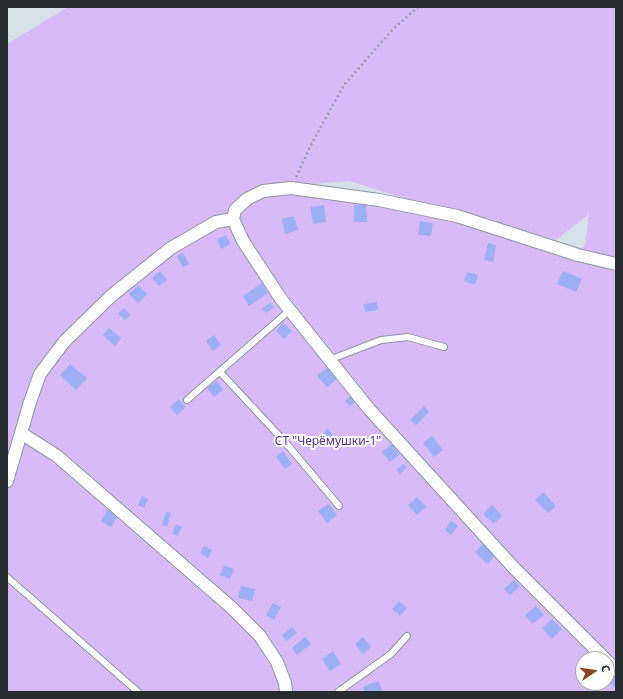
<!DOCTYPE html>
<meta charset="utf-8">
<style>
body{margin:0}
#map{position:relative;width:623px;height:699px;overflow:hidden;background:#d5e0e8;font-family:"Noto Sans",sans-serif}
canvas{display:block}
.frame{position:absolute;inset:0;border:8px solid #272c2f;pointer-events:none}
.north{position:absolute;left:575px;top:651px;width:40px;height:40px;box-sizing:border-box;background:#fff;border:1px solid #a9abac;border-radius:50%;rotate:77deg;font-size:11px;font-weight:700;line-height:16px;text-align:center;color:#272c2f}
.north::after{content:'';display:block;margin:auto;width:14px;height:18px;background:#8d4720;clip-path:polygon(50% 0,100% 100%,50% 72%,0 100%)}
</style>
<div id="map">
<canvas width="623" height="699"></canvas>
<div class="frame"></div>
<div class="north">С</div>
</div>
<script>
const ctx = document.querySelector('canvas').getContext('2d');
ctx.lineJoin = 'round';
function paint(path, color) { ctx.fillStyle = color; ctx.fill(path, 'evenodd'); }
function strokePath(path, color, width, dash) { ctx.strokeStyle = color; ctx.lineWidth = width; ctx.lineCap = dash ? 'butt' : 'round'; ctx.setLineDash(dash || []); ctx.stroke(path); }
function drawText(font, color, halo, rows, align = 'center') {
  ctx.font = font + ' "Noto Sans",sans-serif'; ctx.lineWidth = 4; ctx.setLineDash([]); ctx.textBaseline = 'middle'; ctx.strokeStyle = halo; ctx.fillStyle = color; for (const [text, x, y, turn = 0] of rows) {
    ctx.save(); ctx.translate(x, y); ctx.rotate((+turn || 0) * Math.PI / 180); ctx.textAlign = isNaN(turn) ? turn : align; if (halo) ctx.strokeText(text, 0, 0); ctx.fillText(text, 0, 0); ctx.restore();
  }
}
paint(new Path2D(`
 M68,7H616V692H7V44ZM349,181L410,200L289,186ZM589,214L585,246L577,250L518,230L556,240ZM583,659H607V683H583Z`), '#d9baf9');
paint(new Path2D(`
 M324,205L326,222L313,224L310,207Z
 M354,205H366L367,222H354Z
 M294,216L298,230L285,234L282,219Z
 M420,221L433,223L431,236L418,235Z
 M226,235L230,244L221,249L217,239Z
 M488,243L496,245L493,262L484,260Z
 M183,253L189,264L183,267L177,256Z
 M160,271L167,280L159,286L152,278Z
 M563,271L582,279L576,292L557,284Z
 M467,272L478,275L475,285L464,281Z
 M262,283L268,293L249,306L243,296Z
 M138,285L147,294L138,303L129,294Z
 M377,302L378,310L365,312L364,304Z
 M270,303L274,307L266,313L262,309Z
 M124,308L130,315L125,320L118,314Z
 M283,323L292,331L284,339L276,331Z
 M109,328L121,338L115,346L103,335Z
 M214,335L221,345L213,351L206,341Z
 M70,364L87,378L76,390L60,375Z
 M328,367L338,378L327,387L317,376Z
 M217,381L223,390L214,397L207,388Z
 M351,396L356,401L350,406L345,401Z
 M179,399L186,407L177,415L170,407Z
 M424,406L429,412L416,425L410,420Z
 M327,429L333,435L325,444L319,439Z
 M432,436L443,450L434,457L423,443Z
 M392,444L400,454L390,462L382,452Z
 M283,451L292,464L285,469L276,457Z
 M403,464L407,467L400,474L396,470Z
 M543,492L556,506L548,513L535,500Z
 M142,496L148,499L144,508L138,505Z
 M417,497L426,507L417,515L408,505Z
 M329,504L337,515L327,523L318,511Z
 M492,505L502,516L494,524L483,514Z
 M107,510L118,516L111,527L101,521Z
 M166,512L171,513L167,527L162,525Z
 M451,521L458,526L451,535L445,530Z
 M176,524L182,527L178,536L172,534Z
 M483,544L495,555L487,564L475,552Z
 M204,546L212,550L208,558L200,553Z
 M224,565L234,569L230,579L220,575Z
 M514,580L520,586L510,595L504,589Z
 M241,586L255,589L252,601L238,598Z
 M399,601L407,608L400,616L392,609Z
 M273,603L281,607L274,620L266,615Z
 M536,606L544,615L532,624L525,615Z
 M552,619L562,629L552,639L542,628Z
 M292,627L297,633L286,641L282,635Z
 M305,637L311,644L297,655L292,648Z
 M363,637L371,647L363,654L355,644Z
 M333,651L341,664L330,671L322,659Z
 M609,671L616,677V688L607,681V674Z
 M378,681L383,692H365L363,687Z`), '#9daff5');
const service = new Path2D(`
 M329,360L381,340L408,337L444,347
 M220,372L285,442L339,506
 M187,400L290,310
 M7,577L138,692
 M338,692L391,654L407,636`);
const minor = new Path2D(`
 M21,433L57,456L232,608L260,636L277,662L285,683L286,692
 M7,481L30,402L40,374L64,342L111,296L171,248L216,222L233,219
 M605,659L514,568L369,409L281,299L243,241L233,219L235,210L247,199L263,191L291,188L379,200L457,216L578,255L616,264
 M607,661L616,670`);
strokePath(service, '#8b959d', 8);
strokePath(minor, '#8b959d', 14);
strokePath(new Path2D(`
 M296,177L312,143L344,85L394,28L418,7`), '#959ea4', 2.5, [2, 3]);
strokePath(service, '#fff', 6);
strokePath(minor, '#fff', 12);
drawText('12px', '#5a2e7e', '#fff', [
 ["СТ \"Черёмушки-1\"",328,442]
]);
</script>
